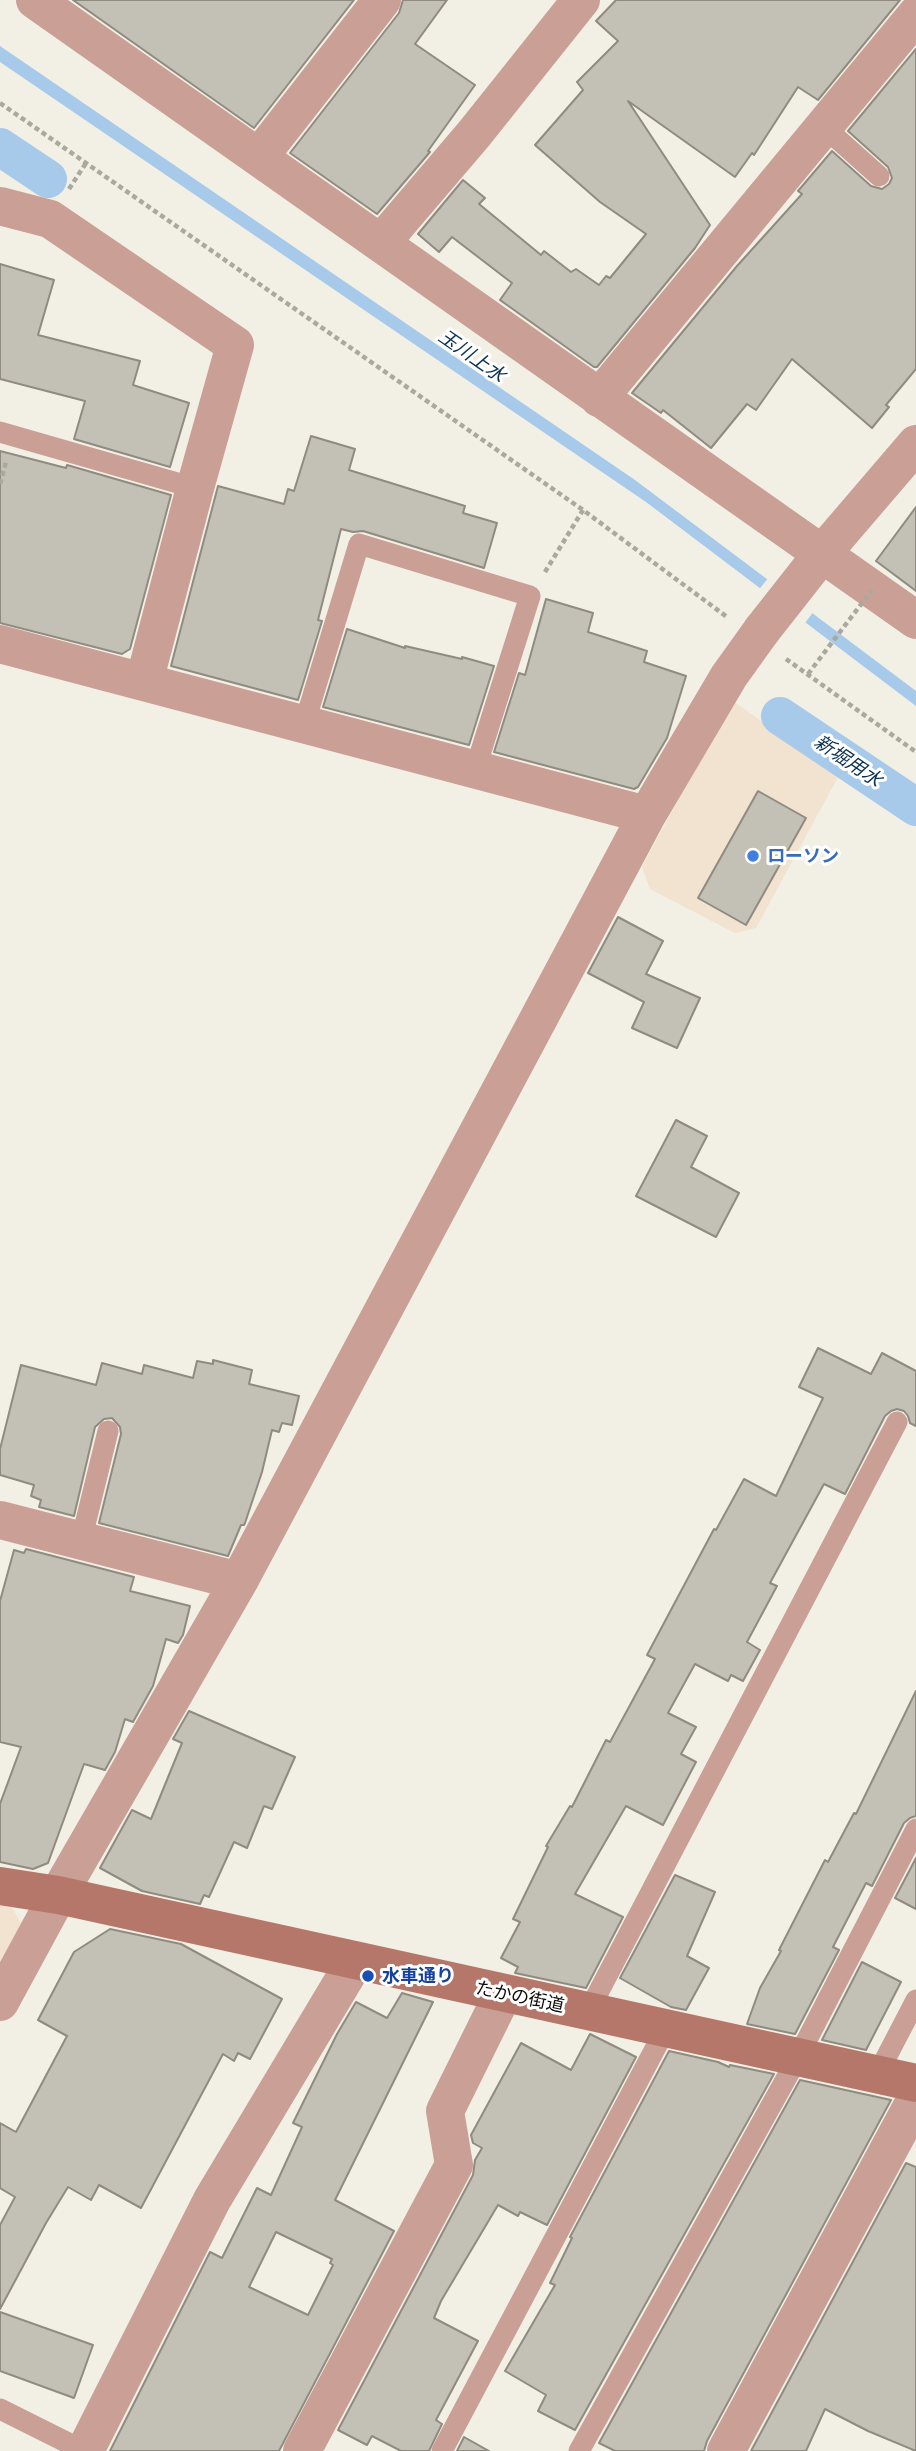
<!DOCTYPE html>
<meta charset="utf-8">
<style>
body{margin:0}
canvas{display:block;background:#f2efe4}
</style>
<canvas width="916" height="2451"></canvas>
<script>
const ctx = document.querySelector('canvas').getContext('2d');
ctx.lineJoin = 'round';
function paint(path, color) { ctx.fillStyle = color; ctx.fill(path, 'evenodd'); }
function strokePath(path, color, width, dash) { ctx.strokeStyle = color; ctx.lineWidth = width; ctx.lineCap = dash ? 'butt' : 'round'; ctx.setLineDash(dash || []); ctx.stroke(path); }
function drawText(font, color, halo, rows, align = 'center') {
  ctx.font = font + ' Lato,"Noto Sans JP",sans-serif'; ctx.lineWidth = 6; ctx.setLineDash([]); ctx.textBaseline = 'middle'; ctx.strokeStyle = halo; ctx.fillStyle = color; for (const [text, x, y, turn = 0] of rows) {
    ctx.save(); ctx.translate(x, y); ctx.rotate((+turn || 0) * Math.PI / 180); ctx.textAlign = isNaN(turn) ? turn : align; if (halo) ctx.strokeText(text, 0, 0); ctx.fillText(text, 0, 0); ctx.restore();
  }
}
paint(new Path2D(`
 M732,700L838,777L756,928L735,933L650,889L642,867Z
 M0,1905L12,1907L24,1929L0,1973Z`), '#f2e2d0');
paint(new Path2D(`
 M0,46L635,480L916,691V706L646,502L0,62Z`), '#a7c9ea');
paint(new Path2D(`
 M769,577L814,611L802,627L757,592Z`), '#f2efe4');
strokePath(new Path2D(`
 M0,147L48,179
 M780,716L916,807`), '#a7c9ea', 38);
const building = new Path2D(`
 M73,0H354L254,128Z
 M403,0H447L415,44L475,85L428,151L430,152L377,214L290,153L399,13Z
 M616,0H900L818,100L798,87L754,155L752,153L735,177L628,101L710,225L695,248L597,367H594L500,300L512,283L452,237L439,252L418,234L463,180L485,198L479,204L541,255L544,251L571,272L576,269L599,285L606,276L610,278L646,234L600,202L535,145L583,90L577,82L618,41L596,21Z
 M916,49V369L886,405L889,407L872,428L792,359L756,410L747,404L711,448L663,410L661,413L632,393L737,266L802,194L798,191L832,151L871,186L882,189L889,184L892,178L888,167L848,131Z
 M0,264L54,280L38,335L140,361L133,385L189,403L170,467L74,439L85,401L0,379Z
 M311,436L355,449L349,470L465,506L463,513L497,523L484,568L363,531L353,532L341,529L318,620L322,621L298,700L171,666L218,486L284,504L288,489L294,491Z
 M0,451L66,468L67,465L171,495L130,649L122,654L0,623Z
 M916,507V591L876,561Z
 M546,599L593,613L588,632L647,651L644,662L686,676L667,738L638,787L634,789L494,752L519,673L525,675Z
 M347,629L405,648V646L462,659V657L494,666L469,745L323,707Z
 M758,791L806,818L746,925L698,898Z
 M618,917L663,941L646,974L700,998L677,1048L632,1028L644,1002L588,973Z
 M676,1120L707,1136L691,1167L739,1193L716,1237L636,1196Z
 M818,1348L871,1374L882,1353L916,1371V1426L910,1423L908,1416L904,1411L897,1409L891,1411L885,1416L845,1494L824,1484L770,1583L777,1586L747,1642L760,1650L743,1681L731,1675L728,1681L695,1664L668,1713L696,1727L681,1754L696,1762L663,1825L626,1806L575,1894L623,1917L586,1988L515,1973L518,1967L501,1958L520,1922L513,1919L548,1847L546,1846L570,1806L572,1807L606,1740L610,1742L655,1659L647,1655L714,1529L716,1530L744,1479L776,1496L823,1398L799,1387Z
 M213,1360L252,1370L249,1384L299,1396L292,1425L282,1423L279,1432L272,1430L262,1472L245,1523L244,1525H241L228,1556L99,1523L121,1434L120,1427L112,1418L104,1419L95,1427L74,1516L39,1507L41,1500L31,1496L34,1485L0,1475V1449L21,1365L96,1385L102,1363L142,1374L144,1365L193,1378L197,1361L213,1364Z
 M26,1549L134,1577L130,1591L190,1606L183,1635L178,1643L166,1639L153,1686L133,1722L125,1719L115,1752L105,1770L84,1764L48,1863L33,1869L0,1862V1804L21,1747L0,1742V1601L14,1550L24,1553Z
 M916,1691V1816L910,1818L904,1823L872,1886L866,1883L833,1947L839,1950L795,2034L747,2024L760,1988L781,1951L779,1950L825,1860L828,1862L854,1813L856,1814Z
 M189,1711L295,1757L272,1809L264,1806L247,1848L234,1842L209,1897L204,1895L200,1904L142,1891L100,1868L132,1810L151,1819L182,1743L173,1739Z
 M916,1858V1909L895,1898Z
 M675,1875L715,1892L687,1956L709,1968L686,2010L671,2007L620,1978Z
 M110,1929L181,1944L282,1999L250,2059L238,2053L234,2061L223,2054L141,2208L99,2185L91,2200L68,2187L46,2223L0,2309V2225L15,2197L0,2188V2123L16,2132L67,2036L38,2020L74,1952Z
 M862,1962L901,1982L866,2050L822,2040Z
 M402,1993L433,2002L335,2200L394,2231L279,2451H110L210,2252L222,2258L257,2188L271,2195L302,2127L293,2123L337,2034L356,2002L387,2018ZM276,2232L332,2259L330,2263L333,2265L308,2315L249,2287Z
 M590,2034L636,2057L547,2225L520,2212L518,2216L498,2205L441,2301L434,2318L478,2341L436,2420L442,2424L429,2451H401L372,2436L367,2445L338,2430L473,2175L475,2160L482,2148L473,2143L471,2135L521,2043L571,2070Z
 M669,2051L718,2062L729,2067L730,2065L774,2074L575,2430L538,2411L546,2395L505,2371L555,2285L550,2283L572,2238L570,2237Z
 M800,2080L891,2100L707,2441L704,2451H615L599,2443Z
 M906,2163L916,2167V2451L868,2431L825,2409L806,2451H751Z
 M0,2312L93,2345L74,2398L0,2371Z
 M464,2437L489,2451H457Z`);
paint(building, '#c3c0b5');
strokePath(building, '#8f8b81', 2);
strokePath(new Path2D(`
 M0,103L583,510L727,617
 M69,189L86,163
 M0,484L6,462
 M545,572L583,510
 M786,659L916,752`), '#aaa89f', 4.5, [5, 3.5]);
strokePath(new Path2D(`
 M823,126L879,176
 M0,432L195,488
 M304,725L359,544L530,596L475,770
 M81,1541L108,1431
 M588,2012L897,1422
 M877,2075L916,2000
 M0,2409L84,2451
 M442,2451L665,2030
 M579,2451L797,2059L916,1829`), '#ca9f95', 21);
strokePath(new Path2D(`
 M35,0L916,620
 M259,157L382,0
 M0,206L50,219L235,345L195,488L144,682
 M381,243L474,134L581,0
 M599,398L916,15
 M821,555L916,444
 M0,644L647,815
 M0,1520L239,1581
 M0,2002L58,1895L239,1581L647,815L729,676L762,630
 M85,2451L212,2200L355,1961
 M302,2451L454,2165L445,2111L503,1994
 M726,2451L916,2099`), '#ca9f95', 38);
strokePath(new Path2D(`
 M0,1886L58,1895L916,2083`), '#b57769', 38);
strokePath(new Path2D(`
 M808,674L872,590`), '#aaa89f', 4.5, [5, 3.5]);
strokePath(new Path2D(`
 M762,630L821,555`), '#ca9f95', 38);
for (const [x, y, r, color] of [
 [753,856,7,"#3f7fe0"],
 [368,1976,7,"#1a4fb4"]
]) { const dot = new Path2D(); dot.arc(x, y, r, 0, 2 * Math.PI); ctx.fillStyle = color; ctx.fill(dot); strokePath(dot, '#fff', 2.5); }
drawText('bold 18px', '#366cbe', '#fff', [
 ["ローソン",767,856]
], 'left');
drawText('bold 18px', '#164399', '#fff', [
 ["水車通り",382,1976]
], 'left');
drawText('18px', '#0e0d09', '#fff', [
 ["たかの街道",520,1997,12]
]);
drawText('italic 19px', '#0c3252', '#fff', [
 ["玉川上水",472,356,35],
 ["新堀用水",848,761,34]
]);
</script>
